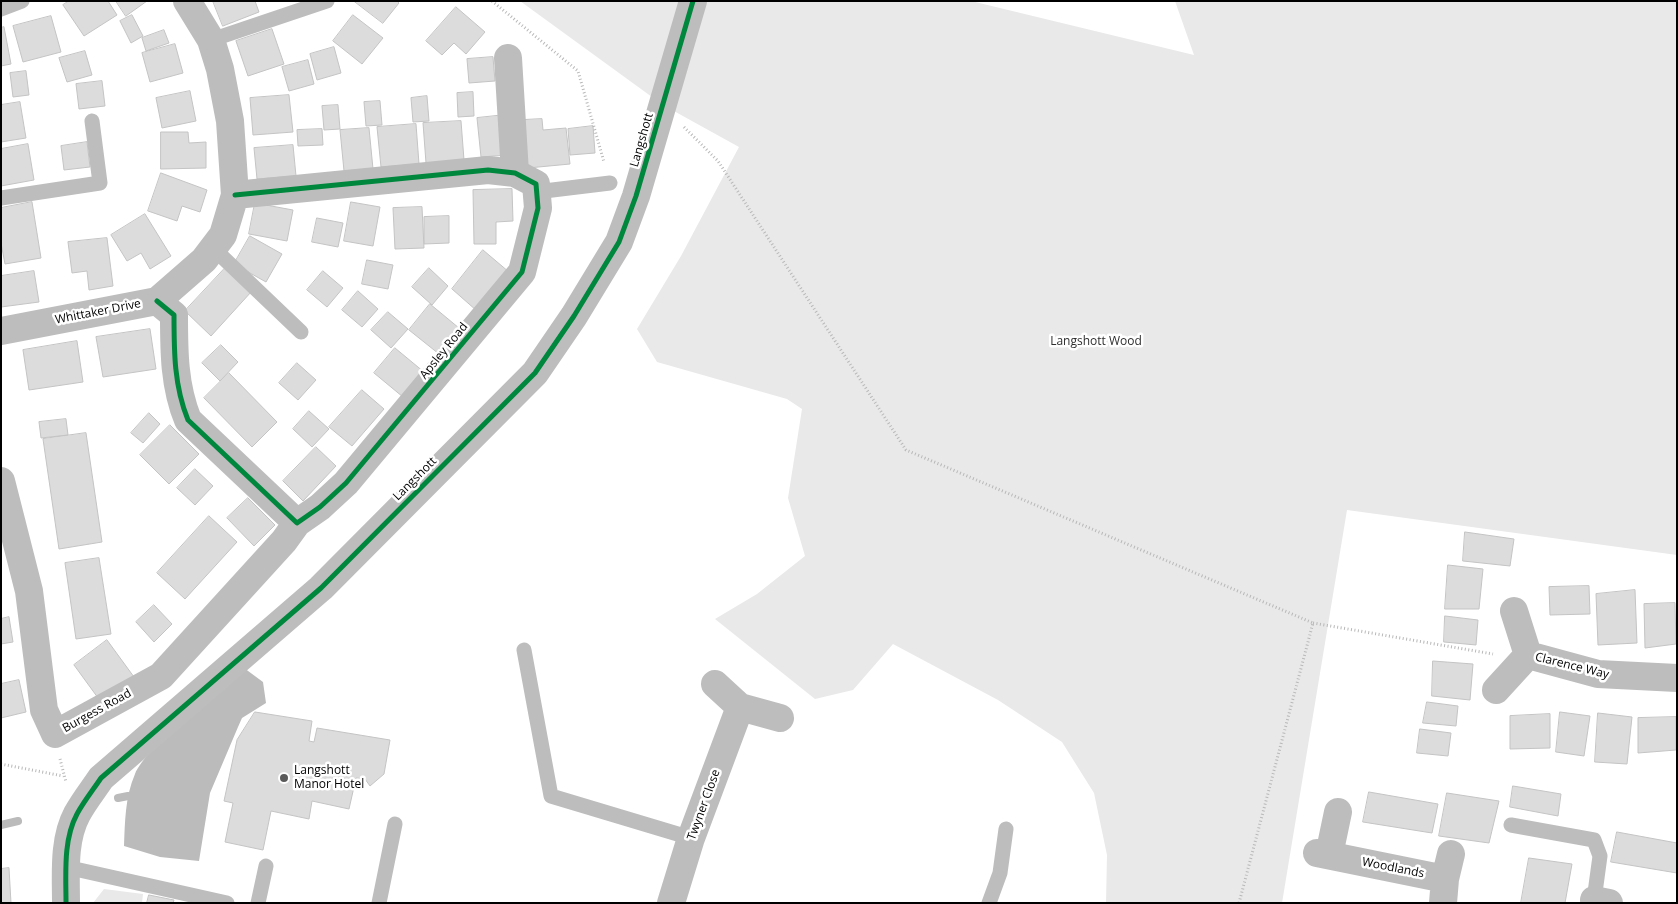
<!DOCTYPE html>
<style>
body{margin:0}
#map{position:relative;width:1678px;height:904px;overflow:hidden;background:#fff;font-family:"Open Sans",sans-serif}
canvas{display:block}
.frame{position:absolute;inset:0;border:2px solid #000;pointer-events:none}
</style>
<div id="map">
<canvas width="1678" height="904"></canvas>
<div class="frame"></div>
</div>
<script>
const ctx = document.querySelector('canvas').getContext('2d');
ctx.lineJoin = 'round';
function paint(path, color) { ctx.fillStyle = color; ctx.fill(path, 'evenodd'); }
function strokePath(path, color, width, dash) { ctx.strokeStyle = color; ctx.lineWidth = width; ctx.lineCap = dash ? 'butt' : 'round'; ctx.setLineDash(dash || []); ctx.stroke(path); }
function drawText(font, color, halo, rows, align = 'center') {
  ctx.font = font + ' "Open Sans",sans-serif'; ctx.lineWidth = 5; ctx.setLineDash([]); ctx.textBaseline = 'middle'; ctx.strokeStyle = halo; ctx.fillStyle = color; for (const [text, x, y, turn = 0] of rows) {
    ctx.save(); ctx.translate(x, y); ctx.rotate((+turn || 0) * Math.PI / 180); ctx.textAlign = isNaN(turn) ? turn : align; if (halo) ctx.strokeText(text, 0, 0); ctx.fillText(text, 0, 0); ctx.restore();
  }
}
paint(new Path2D(`
 M520,1H971L1194,55L1175,1H1677V555L1347,510L1282,903H1106L1107,855L1094,793L1062,742L998,700L893,644L853,690L815,699L715,619L757,594L805,556L788,498L802,409L787,399L657,362L637,329L681,256L739,147L663,105Z
 M104,889L143,894L142,903H93Z`), '#e9e9e9');
paint(new Path2D(`
 M244,668L263,682L266,703L242,718L238,727L210,793L199,861L160,857L124,846C125,822 125,797 135,774C147,746 218,691 244,668Z`), '#bbb');
strokePath(new Path2D(`
 M118,798L128,796
 M1,825L18,821`), '#bbb', 8);
const building = new Path2D(`
 M69,1H108L117,15L84,36L63,5Z
 M116,1H147L126,16Z
 M213,1H255L259,12L223,26Z
 M354,1H397L399,3L383,23Z
 M456,7L485,32L466,54L454,43L442,55L426,41Z
 M132,15L143,36L131,43L120,21Z
 M353,15L383,38L362,64L333,41Z
 M51,16L61,52L23,62L13,26Z
 M4,27L11,64L1,66V28Z
 M272,29L284,64L248,76L236,41Z
 M164,30L169,43L146,51L142,38Z
 M175,44L183,73L150,82L142,53Z
 M334,47L341,73L317,80L310,54Z
 M85,51L92,75L67,82L59,58Z
 M493,57L495,81L469,83L467,59Z
 M308,60L314,84L289,91L282,67Z
 M26,71L29,95L13,97L10,73Z
 M102,81L105,106L79,109L76,84Z
 M190,91L196,121L162,128L156,98Z
 M473,92L474,116L458,117L457,93Z
 M289,95L293,132L253,135L250,98Z
 M427,96L429,121L413,122L411,98Z
 M380,101L382,125L366,126L364,102Z
 M20,102L26,138L1,142V105Z
 M338,105L340,129L324,130L322,106Z
 M505,115L508,155L481,157L477,118Z
 M542,119L543,130L566,128L570,164L528,168L523,120Z
 M461,121L464,160L426,163L423,123Z
 M416,124L419,164L381,167L377,127Z
 M593,126L595,153L570,155L568,129Z
 M369,128L373,169L344,171L340,130Z
 M322,129L323,145L298,146L297,130Z
 M161,132H188L189,143L206,142V168L161,169Z
 M87,142L90,167L64,170L61,146Z
 M28,144L34,180L1,186V149Z
 M293,145L296,176L257,179L254,148Z
 M161,173L207,190L200,212L182,206L177,221L148,211Z
 M512,189L513,221L496,222V244H474L473,190Z
 M32,202L41,258L5,264L1,243V208Z
 M351,202L380,207L373,246L344,241Z
 M255,203L293,210L287,241L249,234Z
 M422,207L424,248L395,249L393,208Z
 M145,214L171,256L150,269L141,253L127,261L111,235Z
 M449,216V243L424,244V217Z
 M317,218L343,223L338,247L312,242Z
 M250,236L282,254L266,282L234,264Z
 M107,238L113,286L89,290L87,271L72,273L68,242Z
 M483,250L509,272L477,311L452,289Z
 M367,260L393,265L388,289L362,284Z
 M227,266L252,291L211,336L185,311Z
 M429,268L448,286L432,305L412,287Z
 M34,271L39,302L1,307V276Z
 M323,271L343,288L327,307L307,290Z
 M358,291L378,309L362,327L342,310Z
 M430,304L459,328L439,354L409,330Z
 M388,312L408,329L391,348L371,330Z
 M150,329L156,369L103,377L96,337Z
 M77,341L83,382L29,390L23,350Z
 M221,345L238,362L220,381L202,363Z
 M395,348L424,372L403,397L374,373Z
 M297,363L316,380L298,400L279,383Z
 M229,373L277,422L252,447L204,398Z
 M362,390L384,409L352,446L329,427Z
 M309,411L329,429L312,447L293,429Z
 M149,413L160,424L143,443L131,433Z
 M66,419L68,435L41,438L39,422Z
 M170,425L199,454L169,484L140,455Z
 M86,433L102,542L59,549L43,439Z
 M316,447L336,466L303,501L283,481Z
 M195,469L213,486L195,505L177,488Z
 M248,498L275,525L254,546L227,518Z
 M209,516L237,542L185,599L157,573Z
 M1465,532L1514,539L1510,566L1463,561Z
 M99,558L111,634L76,639L65,563Z
 M1448,565L1483,569L1479,609H1445Z
 M1589,586L1590,614L1550,615L1549,587Z
 M1635,590L1637,643L1598,645L1596,594Z
 M1675,603L1676,644L1645,648L1644,604Z
 M154,605L172,624L154,642L136,622Z
 M1445,616L1478,620L1476,645L1444,642Z
 M9,617L13,642L1,644V619Z
 M107,640L134,677L101,702L74,665Z
 M1433,661L1473,664L1470,700L1432,696Z
 M19,680L26,712L1,718V684Z
 M1427,702L1458,706L1456,726L1423,723Z
 M255,712L312,721L309,741L314,742L317,728L390,740L384,774L370,786L365,779L356,778L349,809L312,801L309,819L271,811L263,850L225,842L233,803L224,801L237,740Z
 M1560,712L1590,716L1584,756L1556,752Z
 M1598,713L1632,717L1627,764L1595,762Z
 M1550,714V748L1510,749V716Z
 M1676,717V750L1638,753V718Z
 M1420,729L1451,733L1448,756L1417,753Z
 M1513,786L1561,794L1558,816L1510,807Z
 M1369,792L1438,804L1432,833L1363,822Z
 M1447,793L1499,801L1489,843L1439,836Z
 M1617,832L1677,843V873L1611,862Z
 M1529,858L1572,864L1565,903H1521Z
 M9,868L11,903H1V869Z
 M149,895L174,900L173,903H147Z`);
paint(building, '#dcdcdc');
strokePath(building, '#c4c4c4', 1);
strokePath(new Path2D(`
 M492,1L578,71L604,162
 M684,127L718,161L906,450L1313,623L1239,903
 M1313,623L1493,654
 M60,759L66,782
 M1,764L63,776`), '#b8b8b8', 3, [1, 2.5]);
strokePath(new Path2D(`
 M1,9L22,1
 M211,40L327,1
 M536,192L610,183
 M1,198L100,183L92,121
 M213,248L301,332
 M524,650L551,796L691,838
 M1511,825L1594,840L1600,856L1594,900
 M66,867L227,903
 M258,903L266,866
 M379,903L395,824
 M989,903L1000,873L1006,829`), '#bdbdbd', 15);
strokePath(new Path2D(`
 M508,58L515,173
 M157,301L174,315C174,351 174,386 188,420L297,523L320,507L346,483L522,272L538,208L536,184L515,173L488,170L235,195
 M1,331L157,301L204,260L223,235L235,195L230,121L220,69L211,40L187,1
 M1,481L29,591L44,710L55,734L161,676L284,541L297,523
 M1514,611L1528,655
 M1496,690L1528,655L1598,674L1677,678
 M740,707L780,718
 M1317,853L1445,879L1443,903
 M1329,855L1338,812
 M1445,879L1451,854
 M1594,900L1609,903
 M66,903C66,874 63,840 77,814C84,801 93,790 101,778L321,588L535,373L574,316L619,242L636,196L693,1
 M671,903L691,838L740,707L715,684`), '#bdbdbd', 28);
strokePath(new Path2D(`
 M157,301L174,315C174,351 174,386 188,420L297,523L320,507L346,483L522,272L538,208L536,184L515,173L488,170L235,195
 M66,903C66,874 63,840 77,814C84,801 93,790 101,778L321,588L535,373L574,316L619,242L636,196L693,1`), '#00873e', 5);
for (const [x, y, r, color] of [
 [284,778,5,"#595959"]
]) { const dot = new Path2D(); dot.arc(x, y, r, 0, 2 * Math.PI); ctx.fillStyle = color; ctx.fill(dot); strokePath(dot, '#fff', 2); }
drawText('12px', '#000', '#fff', [
 ["Langshott",642,140,-74],
 ["Whittaker Drive",98,312,-11],
 ["Apsley Road",444,351,-51],
 ["Langshott",415,479,-45],
 ["Clarence Way",1572,666,14],
 ["Burgess Road",97,711,-29],
 ["Twyner Close",704,805,-70],
 ["Woodlands",1393,868,11]
]);
drawText('12px', '#2e2e2e', '#fff', [
 ["Langshott Wood",1096,342]
]);
drawText('12px', '#000', '#fff', [
 ["Langshott",294,771],
 ["Manor Hotel",294,785]
], 'left');
</script>
